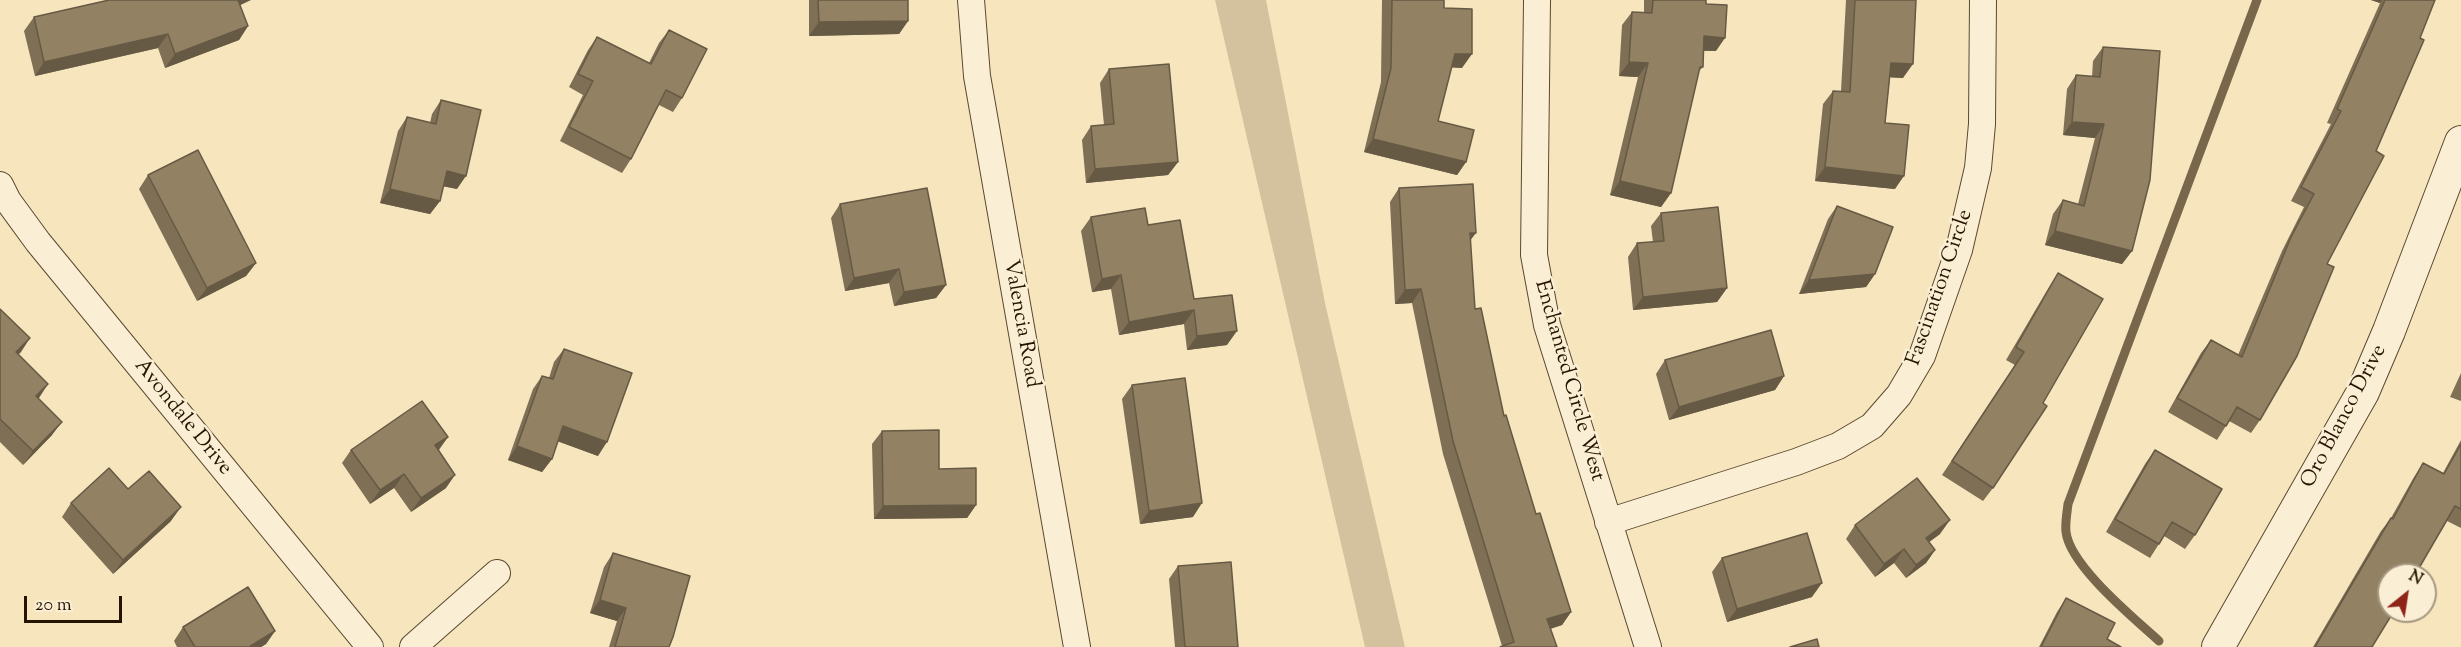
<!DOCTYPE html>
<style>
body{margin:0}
#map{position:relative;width:2461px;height:647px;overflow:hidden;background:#f7e6bd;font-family:"Sorts Mill Goudy",serif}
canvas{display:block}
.north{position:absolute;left:2377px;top:563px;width:60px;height:60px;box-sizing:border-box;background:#faefd4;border:2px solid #a59780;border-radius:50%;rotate:30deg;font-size:16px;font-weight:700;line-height:24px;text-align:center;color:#251401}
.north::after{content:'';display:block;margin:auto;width:21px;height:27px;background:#8f2418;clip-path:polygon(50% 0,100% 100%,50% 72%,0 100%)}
.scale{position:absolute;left:24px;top:596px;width:98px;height:27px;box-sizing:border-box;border:3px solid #251401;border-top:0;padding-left:8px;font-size:18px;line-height:21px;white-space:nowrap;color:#251401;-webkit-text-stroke:4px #faefd4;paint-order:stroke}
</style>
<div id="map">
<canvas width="2461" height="647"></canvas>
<div class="north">N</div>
<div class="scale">20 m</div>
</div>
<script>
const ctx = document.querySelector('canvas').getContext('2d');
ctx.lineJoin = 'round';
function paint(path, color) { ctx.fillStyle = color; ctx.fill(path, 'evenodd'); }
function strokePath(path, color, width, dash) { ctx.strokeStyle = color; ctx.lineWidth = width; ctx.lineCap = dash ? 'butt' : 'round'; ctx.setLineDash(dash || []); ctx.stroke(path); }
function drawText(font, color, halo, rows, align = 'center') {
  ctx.font = font + ' "Sorts Mill Goudy",serif'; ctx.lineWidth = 5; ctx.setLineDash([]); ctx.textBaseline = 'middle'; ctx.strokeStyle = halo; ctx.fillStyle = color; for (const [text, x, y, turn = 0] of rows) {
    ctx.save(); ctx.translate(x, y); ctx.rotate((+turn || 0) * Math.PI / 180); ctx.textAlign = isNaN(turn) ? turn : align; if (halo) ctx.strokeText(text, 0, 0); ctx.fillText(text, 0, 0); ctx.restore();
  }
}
paint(new Path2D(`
 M1215,0H1266L1325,303L1405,647H1365Z`), '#d3c29d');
strokePath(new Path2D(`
 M2159,641C2134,618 2070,566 2066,532C2065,523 2067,513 2068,504L2257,0`), '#78674b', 9);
const minor = new Path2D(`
 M971,0L977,76L1077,647
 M1537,0L1534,255L1547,325L1648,647
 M0,185L8,201L38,242L370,647
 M1608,522L1796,462L1838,446L1872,426L1899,395L1922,356L1959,250L1978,168L1982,124L1983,0
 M413,647L497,573`);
const tertiary = new Path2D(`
 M2218,647L2363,392L2389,331L2461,142`);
strokePath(minor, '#5a4830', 28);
strokePath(tertiary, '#5a4830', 34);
strokePath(minor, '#faefd4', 26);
strokePath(tertiary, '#faefd4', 32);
paint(new Path2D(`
 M809,0H908V21L899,34L809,36Z
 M1382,0H1444V8L1462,68L1451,67L1438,121L1466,162L1457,175L1364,152L1381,82Z
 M1644,0H1706V4L1716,51H1704L1703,67L1699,71L1671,193L1661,207L1610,195L1638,77L1619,76L1622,25L1632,12H1644Z
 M1846,0H1916L1903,78L1890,77L1885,123L1895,189L1815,181L1823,104L1833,91H1841Z
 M2371,0H2435L2327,264L2260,420L2251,433L2229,421L2217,440L2168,412L2201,353L2211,340L2238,355L2282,251L2304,207L2291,201L2331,124L2327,123L2380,3Z
 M240,5L248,26L239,40L165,68L158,48L35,76L24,31L34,17Z
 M669,30L682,98L673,112L659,105L631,159L622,173L560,141L583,95L569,87L588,50L597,37L649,63L659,43Z
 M2103,47L2132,251L2122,264L2045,245L2053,214L2063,200L2078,204L2095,138L2063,135L2067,89L2076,75L2092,77L2093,61Z
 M1109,69L1178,162L1168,175L1086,183L1082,140L1091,126L1104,125L1100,83Z
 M441,100L457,189L443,186L440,201L430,214L380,203L398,131L407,117L430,123L432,114Z
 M148,175L256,263L246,276L197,301L139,189Z
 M1399,188L1470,240L1475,309L1504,416L1536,514L1571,612L1562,625L1550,629L1557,647L1502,646L1443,454L1412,303L1395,304L1390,202Z
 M840,204L946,285L936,298L894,306L889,283L845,291L831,218Z
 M1837,206L1875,274L1866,287L1799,294L1828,219Z
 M1661,213L1727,288L1717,302L1633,310L1628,257L1637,243L1653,242L1651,226Z
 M1091,217L1148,225L1194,299L1227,345L1187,350L1184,324L1119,335L1111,289L1092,292L1081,231Z
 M2058,273L1993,488L1983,501L1942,475L2015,365L2006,360L2049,287Z
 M0,309L21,352L18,354L38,398L52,435L23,465L0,442Z
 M564,349L598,456L558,441L552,459L542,472L508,460L533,389L542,376L549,378L554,362Z
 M1665,360L1784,376L1775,390L1669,420L1656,374Z
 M2461,373V401L2450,397Z
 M1132,385L1193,517L1140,524L1122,399Z
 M882,431L939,469L976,505L967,518L874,519L872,444Z
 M448,437L439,450L446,488L411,512L394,488L370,504L342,463L351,450Z
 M2461,440V528L2447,521L2372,647H2313L2381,531L2391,518L2414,477L2423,463L2443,473Z
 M2155,450L2195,535L2185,549L2164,536L2150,558L2106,532L2145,464Z
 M128,489L171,521L113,574L62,517L71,503Z
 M1855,525L1940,534L1929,542L1935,550L1926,563L1906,578L1894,563L1875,577L1846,539Z
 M613,553L669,647H609L617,621L590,613L604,567Z
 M1722,558L1812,597L1727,622L1712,572Z
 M1178,566L1238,647H1175L1169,579Z
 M2066,598L2107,639L2121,647H2039L2057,612Z
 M183,627L275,631L266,644L261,647H177L174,641Z`), '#7e6f55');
paint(new Path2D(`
 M235,0H251L228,11Z
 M2371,0H2382L2380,3Z
 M908,21L899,34L809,36L819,22Z
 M248,26L239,40L165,68L175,54Z
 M168,34L158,48L35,76L44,62Z
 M1704,36L1725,38L1716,51L1695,50Z
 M1455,54H1472L1462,68L1445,67Z
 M1629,62L1648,63L1638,77L1619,76Z
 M1891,63L1913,64L1903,78L1882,77Z
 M2072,122L2104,124L2095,138L2063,135Z
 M1373,139L1466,162L1457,175L1364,152Z
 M1178,162L1168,175L1086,183L1095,169Z
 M1825,167L1904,176L1895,189L1815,181Z
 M447,171L466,176L457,189L437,185Z
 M1620,181L1671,193L1661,207L1610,195Z
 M390,189L440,201L430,214L380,203Z
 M2055,231L2132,251L2122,264L2045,245Z
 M1470,233H1476L1466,246Z
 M256,263L246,276L197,301L207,288Z
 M899,269L889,283L845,291L854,278Z
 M1875,274L1866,287L1799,294L1809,280Z
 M1121,275L1111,289L1092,292L1102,279Z
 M946,285L936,298L894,306L904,292Z
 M1727,288L1717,302L1633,310L1643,297Z
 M1421,289L1412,303L1395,304L1405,290Z
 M1194,310L1184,324L1119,335L1129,322Z
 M1237,331L1227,345L1187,350L1197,336Z
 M30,338L21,352L7,366L16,352Z
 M1784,376L1775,390L1669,420L1679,407Z
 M48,384L39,398L26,410L36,396Z
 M62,422L52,435L23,465L33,451Z
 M563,426L607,442L598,456L554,440Z
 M448,437L438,450L435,445Z
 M517,446L552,459L542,472L508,460Z
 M404,474L394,488L370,504L380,490Z
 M455,475L446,488L411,512L421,498Z
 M1202,503L1193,517L1140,524L1149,511Z
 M976,505L967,518L874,519L883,506Z
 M181,507L171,521L113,574L123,560Z
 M1950,520L1940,534L1917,551L1926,538Z
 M1904,549L1894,563L1875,577L1884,564Z
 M1935,550L1926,563L1906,578L1916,565Z
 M1822,583L1812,597L1727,622L1737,609Z
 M600,600L626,608L617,621L590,613Z
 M1571,612L1562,625L1537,633L1547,619Z
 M275,631L266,644L261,647H249Z`), '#665a45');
const building = new Path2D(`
 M109,0H238L248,26L175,54L168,34L44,62L34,17Z
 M818,0H908V21L819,22Z
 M1392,0H1444V8L1472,9V54H1455L1438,121L1474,130L1466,162L1373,139L1391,68Z
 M1653,0H1706V4L1727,5L1725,38L1704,36L1703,67H1700L1671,193L1620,181L1648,63L1629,62L1632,12L1652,13Z
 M1855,0H1916L1913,64L1891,63L1885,123L1909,125L1904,176L1825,167L1833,91L1850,92Z
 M2385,0H2435L2420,38L2424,40L2376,151L2384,156L2327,264L2334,267L2297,356L2260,420L2237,407L2226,426L2177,398L2211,340L2242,357L2291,237L2314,194L2301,187L2341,111L2337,109Z
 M669,30L707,49L682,98L666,90L631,159L569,127L593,81L578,74L597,37L651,64Z
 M2103,47L2160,51L2150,180L2132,251L2055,231L2063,200L2084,206L2104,124L2072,122L2076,75L2100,77Z
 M1169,64L1178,162L1095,169L1091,126L1114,124L1109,69Z
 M441,100L481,110L466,176L447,171L440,201L390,189L407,117L436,124Z
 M198,150L256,263L207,288L148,175Z
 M1473,184L1476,233H1470L1475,309L1481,308L1504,416L1506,415L1536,514L1540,513L1571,612L1547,619L1557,647H1500L1514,642L1453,441L1421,289L1405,290L1399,188Z
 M927,188L946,285L904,292L899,269L854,278L840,204Z
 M1837,206L1893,227L1875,274L1809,280Z
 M1718,207L1727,288L1643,297L1637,243L1664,241L1661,213Z
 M1145,208L1148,225L1180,220L1194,299L1232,295L1237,331L1197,336L1194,310L1129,322L1121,275L1102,279L1091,217Z
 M2058,273L2103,299L2043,403L2047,406L1993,488L1952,461L2024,352L2016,347Z
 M0,309L30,338L16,352L48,384L36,396L62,422L33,451L0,419Z
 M1771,330L1784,376L1679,407L1665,360Z
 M564,349L632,373L607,442L563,426L552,459L517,446L542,376L553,379Z
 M1185,378L1202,503L1149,511L1132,385Z
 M422,401L448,437L435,445L455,475L421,498L404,474L380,490L351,450Z
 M939,430V469L976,468V505L883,506L882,431Z
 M2461,444V509L2455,506L2415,575H2389V611H2394L2372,647H2315L2391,518L2393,519L2423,463L2444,474Z
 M2155,450L2222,489L2195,535L2172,522L2159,544L2115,519Z
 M109,468L128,489L149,471L181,507L123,560L71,503Z
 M1917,478L1950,520L1926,538L1935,550L1916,565L1904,549L1884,564L1855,525Z
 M1807,533L1822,583L1737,609L1722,558Z
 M613,553L690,576L673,637L669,647H615L626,608L600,600Z
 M1231,562L1238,647H1185L1178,566Z
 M248,587L275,631L249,647H195L183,627Z
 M2066,598L2115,623L2107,639L2121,647H2041Z
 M1817,639L1819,647H1790Z`);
paint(building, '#928163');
strokePath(building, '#665a45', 1.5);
drawText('21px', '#251401', '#faefd4', [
 ["Fascination Circle",1941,288,-71],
 ["Valencia Road",1020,324,80],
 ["Enchanted Circle West",1568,381,74],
 ["Oro Blanco Drive",2345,417,-62],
 ["Avondale Drive",182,418,51]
]);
</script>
